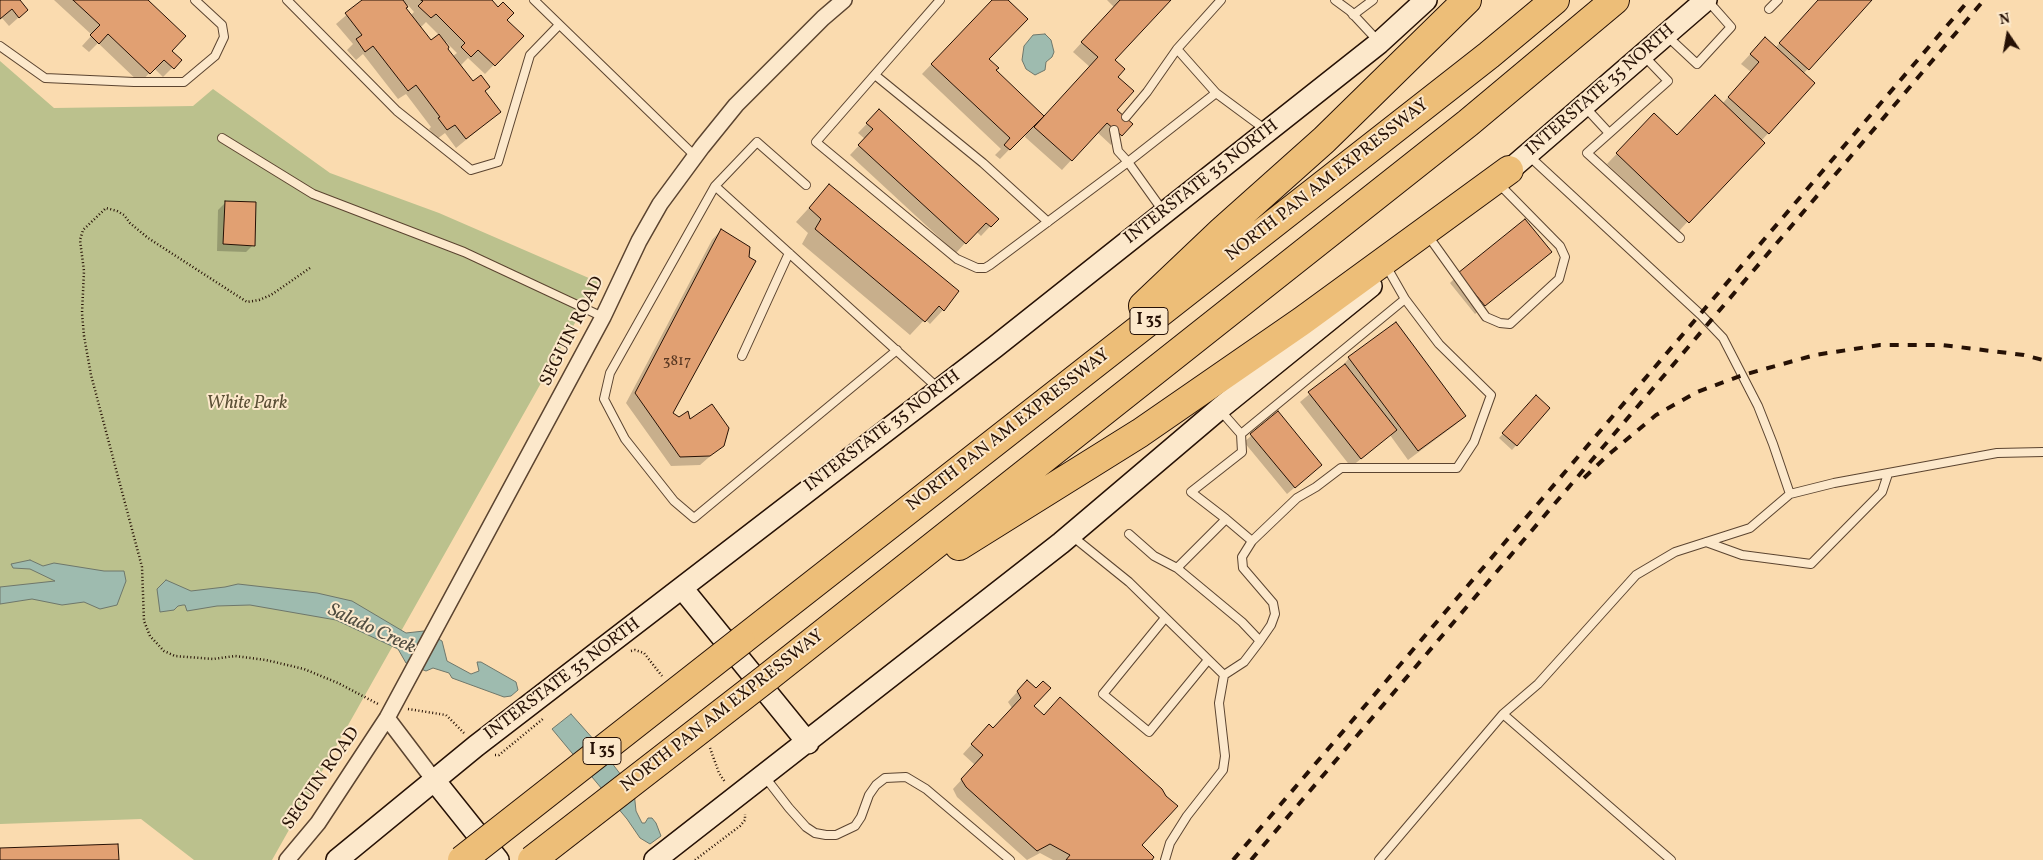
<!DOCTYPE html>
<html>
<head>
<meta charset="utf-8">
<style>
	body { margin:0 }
	#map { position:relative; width:2043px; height:860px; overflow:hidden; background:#fadbaf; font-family:Vollkorn,serif }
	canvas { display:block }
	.north { position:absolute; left:1983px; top:10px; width:50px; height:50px; -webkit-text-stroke:4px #fce8cb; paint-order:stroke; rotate:348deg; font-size:14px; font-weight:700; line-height:20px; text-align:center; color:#261105 }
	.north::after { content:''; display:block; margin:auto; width:18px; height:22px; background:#261105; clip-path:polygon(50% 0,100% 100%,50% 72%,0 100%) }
</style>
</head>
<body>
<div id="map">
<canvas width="2043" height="860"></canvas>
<div class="north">N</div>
</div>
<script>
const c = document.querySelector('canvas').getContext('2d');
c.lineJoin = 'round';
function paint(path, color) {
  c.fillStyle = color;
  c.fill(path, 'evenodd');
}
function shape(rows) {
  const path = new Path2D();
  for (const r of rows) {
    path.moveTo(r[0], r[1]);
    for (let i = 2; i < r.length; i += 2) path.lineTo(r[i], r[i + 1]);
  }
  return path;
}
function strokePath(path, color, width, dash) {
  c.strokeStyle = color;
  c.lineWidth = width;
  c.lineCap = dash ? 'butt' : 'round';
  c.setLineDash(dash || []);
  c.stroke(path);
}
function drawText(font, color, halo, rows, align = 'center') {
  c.font = font + ' Vollkorn,serif';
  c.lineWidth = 4;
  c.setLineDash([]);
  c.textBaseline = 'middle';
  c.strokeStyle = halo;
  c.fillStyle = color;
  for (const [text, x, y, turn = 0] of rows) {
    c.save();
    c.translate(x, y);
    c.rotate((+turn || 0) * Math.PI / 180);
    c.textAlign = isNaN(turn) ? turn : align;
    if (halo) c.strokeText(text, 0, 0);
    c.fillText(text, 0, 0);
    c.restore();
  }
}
paint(shape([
	[0,61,54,108,193,106,213,89,330,173,439,213,598,282,272,860,194,860,141,819,0,824]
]), '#bbc18d');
const water = shape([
	[1045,34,1051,40,1054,52,1052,57,1046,62,1045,70,1035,75,1026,69,1022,60,1024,46,1033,35,1045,34],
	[30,560,43,566,54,563,104,571,124,571,126,581,117,605,100,609,84,602,62,605,32,599,0,604,0,587,55,581,30,569,13,568,11,564,30,560],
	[166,580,191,591,225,587,238,584,317,593,352,601,406,633,424,631,442,641,447,661,471,674,479,671,477,662,481,662,516,682,518,690,511,696,504,697,452,678,449,673,433,668,426,671,406,663,398,649,336,620,250,605,217,606,187,611,185,605,183,605,178,606,174,610,160,612,157,589,166,580],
	[571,714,595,741,634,792,636,811,642,823,645,823,648,818,652,818,656,823,661,836,650,844,640,838,627,819,552,729,571,714]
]);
paint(water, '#9ebbaf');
strokePath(water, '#6e776b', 1);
paint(shape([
	[0,0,19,0,27,10,9,26,2,18,0,20],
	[54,0,146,0,171,51,180,60,163,77,154,68,140,83,98,43,89,52,82,46,92,35],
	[364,0,490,0,505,20,522,36,485,74,468,58,460,66,473,83,484,91,500,112,456,148,445,133,437,139,429,129,431,127,406,94,398,99,363,54,356,60,347,50,353,44,336,24],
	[408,5,414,12,410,16,404,9],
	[426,22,439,35,430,42,420,28],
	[446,42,457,53,452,57,446,49],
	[993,0,1006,0,987,59,994,70,1044,117,1090,67,1073,52,1114,7,1107,0,1169,0,1114,61,1117,77,1115,110,1131,124,1111,145,1097,132,1062,170,1025,137,1028,130,1000,159,995,155,1001,149,922,74],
	[1819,0,1871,0,1803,74,1814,83,1679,231,1607,164,1645,124,1677,137,1722,104,1751,72,1741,64,1756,48,1775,48],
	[879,111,997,219,981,236,976,231,956,253,850,155,865,139,858,133],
	[829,186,943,310,930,324,925,319,910,335,802,244,808,233,796,222],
	[225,203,253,245,246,252,217,251,218,210],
	[721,230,671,413,678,419,690,421,723,445,700,465,671,466,626,403,712,240],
	[1550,252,1475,314,1450,283,1459,274],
	[1349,358,1464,416,1455,425,1408,460,1390,435,1351,467,1300,402,1341,368],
	[1531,402,1549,409,1512,450,1499,438],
	[1278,413,1321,465,1287,494,1244,442],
	[1018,691,1032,706,1150,860,1053,860,1040,853,1027,860,957,797,953,789,975,765,963,754,980,735,993,729,1012,708,1008,702]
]), '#0003');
const building = shape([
	[0,0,20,0,28,10,19,18,12,9,0,19,0,0],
	[73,0,148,0,186,36,172,51,182,60,174,69,164,60,150,74,108,34,99,44,90,35,100,25,73,0],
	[362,0,403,0,408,7,406,8,431,40,439,34,449,47,448,49,473,81,481,75,490,87,485,91,501,112,466,139,455,125,447,130,438,118,440,117,416,85,408,91,373,46,365,52,356,39,362,35,345,13,362,0],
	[421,0,492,0,498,7,503,2,514,13,507,20,524,36,495,66,478,50,471,57,461,47,465,43,436,14,431,18,418,6,423,1,421,0],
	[992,0,1008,0,1028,19,989,59,999,68,996,70,1044,116,1010,150,1004,145,1010,138,931,64,992,0],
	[1120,0,1171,0,1115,60,1125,69,1118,77,1134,91,1117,110,1133,124,1122,136,1107,123,1072,161,1034,127,1098,57,1081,42,1120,0],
	[1818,0,1872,0,1809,70,1779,43,1818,0],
	[1765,37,1815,83,1769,134,1728,97,1759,62,1750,54,1765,37],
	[1715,95,1765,143,1689,223,1616,153,1654,113,1677,135,1715,95],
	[879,109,999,219,991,227,986,223,966,244,858,145,873,129,866,123,879,109],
	[829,184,959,291,944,311,939,306,925,322,815,229,821,219,809,208,829,184],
	[225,201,256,202,255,246,223,244,225,201],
	[1525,219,1552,252,1485,306,1458,273,1525,219],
	[721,229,750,247,749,257,756,261,673,413,679,417,688,411,690,419,712,404,729,428,724,446,710,456,680,457,635,393,721,229],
	[1396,322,1466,416,1418,451,1348,357,1396,322],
	[1345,364,1397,430,1361,459,1308,392,1345,364],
	[1536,395,1550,408,1517,446,1502,433,1536,395],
	[1278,411,1322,465,1295,488,1250,434,1278,411],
	[1027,680,1036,688,1043,681,1051,688,1034,706,1044,715,1060,697,1162,789,1166,796,1178,806,1142,845,1154,857,1152,860,1066,860,1070,855,1050,844,1037,851,966,787,961,779,983,755,971,744,989,724,993,728,1021,698,1017,691,1027,680],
	[118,844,119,860,0,860,0,848,118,844]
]);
paint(building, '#e1a072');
strokePath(building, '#261105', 1);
const service = shape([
	[287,0,397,111,471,170,498,162,530,55,559,25],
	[534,0,695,156],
	[940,0,816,142,957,259,977,268,985,268,990,265,1128,162,1163,211],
	[1335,0,1350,11,1378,41],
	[1769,9,1778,0],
	[1353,15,1373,0],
	[1667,36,1697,64,1731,27,1708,1],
	[0,46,45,78,134,82,184,82,215,56,224,37,222,25,195,0],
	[1644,56,1668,81,1587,153,1680,238],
	[875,75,983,163,1048,222],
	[1216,93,1177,49,1221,0],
	[1585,107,1609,133],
	[1126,117,1147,92,1177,49],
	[1114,130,1118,151,1128,162,1216,93,1266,130],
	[222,138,313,194,464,252,603,317],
	[1529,156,1701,315,1723,338,1758,406,1773,444,1790,494],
	[806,185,757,142,715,186,610,373,604,399,625,439,674,501,694,518,897,350],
	[715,186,939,389],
	[1429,237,1486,317,1500,323,1510,324,1559,279,1565,257,1560,246,1498,183],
	[1389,271,1405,299],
	[742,356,789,253],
	[1219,409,1241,434],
	[1129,534,1154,556,1177,568],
	[1072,536,1129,582,1224,675,1219,703,1225,756,1223,770,1187,816,1170,843,1165,860],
	[1252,541,1242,557,1243,568,1273,603,1275,614,1271,625,1260,641],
	[1706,542,1742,555,1811,564,1882,492,1888,474],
	[1165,618,1103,694,1149,732,1208,660],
	[1224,675,1244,662,1260,641,1242,622,1177,568,1226,519,1252,541,1297,498,1316,487,1341,468,1457,468,1474,442,1491,395,1439,344,1405,299,1241,434,1242,452,1191,492,1226,519],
	[1503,714,1671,860],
	[765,777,789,808,806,827,815,833,826,835,836,835,855,826,861,817,869,795,876,785,885,778,906,777,926,789,1010,860],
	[1379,860,1503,714,1538,684,1636,575,1675,552,1750,528,1790,494,1834,483,1997,453,2043,452]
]);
const minor = shape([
	[387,718,434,780],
	[287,860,318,823,387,718,603,317,639,241,660,204,702,147,736,105,823,18,844,0]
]);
const secondary = shape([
	[1498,180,1706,0],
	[682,588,808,743],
	[434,780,498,860],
	[337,860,476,746,995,347,1164,213,1379,43,1426,0],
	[655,860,1061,543,1219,409,1371,286]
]);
const motorway = shape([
	[1143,306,1222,231,1324,140,1467,0],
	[959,546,1140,433,1302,321,1509,170],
	[741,641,1489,55,1555,0],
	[768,677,1468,123,1615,0]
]);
strokePath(service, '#5b4430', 10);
strokePath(minor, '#5b4430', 18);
strokePath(secondary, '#261105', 24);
strokePath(motorway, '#261105', 30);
strokePath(shape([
	[310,268,271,295,259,300,247,302,148,238,130,223,124,215,117,211,106,208,83,230,80,240,84,271,82,313,84,336,91,375,142,567,144,621,150,636,164,651,175,656,213,659,235,656,266,660,304,669,338,683,378,704],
	[631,651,635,650,644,653,662,676],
	[408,709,446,715,464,733],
	[710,748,719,773,725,782],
	[495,755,499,755,544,718],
	[695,860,740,826,745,820,745,814]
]), '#261105', 2.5, [1, 2.5]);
strokePath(service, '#fce8cb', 8);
strokePath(minor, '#fce8cb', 15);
strokePath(secondary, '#fce8cb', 21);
strokePath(motorway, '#edbe78', 28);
strokePath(shape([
	[1584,478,1608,455,1656,415,1697,392,1743,375,1815,355,1880,345,1942,345,2024,355,2043,360],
	[1233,860,1969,0],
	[1251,860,1984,0]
]), '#261105', 4, [9, 9]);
const motorwayBridge = shape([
	[462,860,741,641],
	[532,860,768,677]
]);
strokePath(motorwayBridge, '#261105', 30, []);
strokePath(motorwayBridge, '#edbe78', 28);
drawText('15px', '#553520', null, [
	["3817",677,362]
]);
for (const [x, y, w] of [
	[1149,321,38],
	[602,751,38]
]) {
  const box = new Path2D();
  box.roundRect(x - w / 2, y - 13.5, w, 27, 4);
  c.fillStyle = '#fce8cb';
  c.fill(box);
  strokePath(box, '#261105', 1);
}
drawText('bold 16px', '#261105', null, [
	["I 35",1149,321],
	["I 35",602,751]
]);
drawText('18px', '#261105', '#fce8cb', [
	["INTERSTATE 35 NORTH",1601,91,-41],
	["NORTH PAN AM EXPRESSWAY",1328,181,-38],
	["INTERSTATE 35 NORTH",1202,183,-38],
	["SEGUIN ROAD",573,332,-63],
	["NORTH PAN AM EXPRESSWAY",1009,431,-38],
	["INTERSTATE 35 NORTH",883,432,-37],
	["INTERSTATE 35 NORTH",563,680,-37],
	["NORTH PAN AM EXPRESSWAY",723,712,-38],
	["SEGUIN ROAD",322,779,-55]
]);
drawText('italic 18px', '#5a4f35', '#fce8cb', [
	["White Park",247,405]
]);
drawText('italic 19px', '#504c40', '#fce8cb', [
	["Salado Creek",371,630,25]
]);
</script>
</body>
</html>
